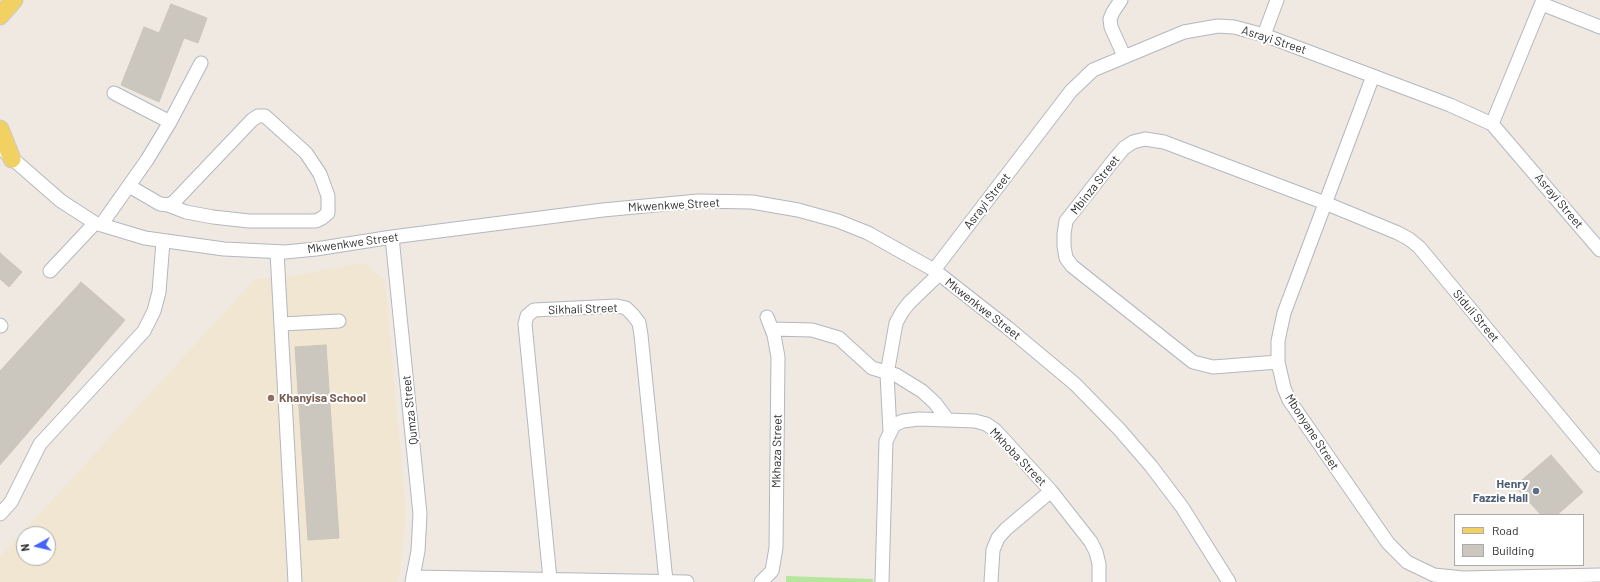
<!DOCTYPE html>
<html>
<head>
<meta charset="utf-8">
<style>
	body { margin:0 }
	#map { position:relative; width:1600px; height:582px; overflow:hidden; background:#efe9e1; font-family:Barlow,sans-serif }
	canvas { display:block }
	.legend { position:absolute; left:1454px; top:514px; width:130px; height:52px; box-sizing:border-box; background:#fff; border:1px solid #ababab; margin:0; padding:5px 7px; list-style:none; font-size:12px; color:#2e2e2e }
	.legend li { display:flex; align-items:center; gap:8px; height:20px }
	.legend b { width:20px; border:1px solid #ababab }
	.north { position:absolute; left:16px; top:526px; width:40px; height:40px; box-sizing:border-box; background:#fff; border:1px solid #ababab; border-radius:50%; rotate:262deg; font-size:11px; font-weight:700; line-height:16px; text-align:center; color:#2e2e2e }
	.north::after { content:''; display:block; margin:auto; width:14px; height:18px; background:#4264fb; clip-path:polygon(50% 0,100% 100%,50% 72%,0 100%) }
</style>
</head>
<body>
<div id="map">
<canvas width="1600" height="582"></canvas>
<ul class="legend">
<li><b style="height:5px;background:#f2d163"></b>Road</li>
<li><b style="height:11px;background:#cbc7bf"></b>Building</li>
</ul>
<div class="north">N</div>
</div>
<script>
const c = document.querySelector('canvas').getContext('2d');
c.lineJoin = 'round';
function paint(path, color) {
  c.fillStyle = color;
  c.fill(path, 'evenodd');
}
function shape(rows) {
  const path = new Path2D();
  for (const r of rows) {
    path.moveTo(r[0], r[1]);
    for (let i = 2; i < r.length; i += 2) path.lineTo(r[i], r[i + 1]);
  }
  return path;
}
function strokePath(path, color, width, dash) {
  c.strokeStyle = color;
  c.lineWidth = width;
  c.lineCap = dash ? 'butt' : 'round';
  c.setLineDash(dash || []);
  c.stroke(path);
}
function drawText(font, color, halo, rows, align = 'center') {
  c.font = font + ' Barlow,sans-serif';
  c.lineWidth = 4;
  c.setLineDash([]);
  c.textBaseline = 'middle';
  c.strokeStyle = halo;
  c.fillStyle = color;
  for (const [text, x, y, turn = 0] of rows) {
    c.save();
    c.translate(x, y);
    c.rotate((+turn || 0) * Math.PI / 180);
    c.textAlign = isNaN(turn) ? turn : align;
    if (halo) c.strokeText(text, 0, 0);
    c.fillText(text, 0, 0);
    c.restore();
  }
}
paint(shape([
	[364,263,385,281,406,514,399,577,397,582,0,582,0,557,255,279,279,278],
	[24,534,48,534,48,558,24,558]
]), '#f0e6d1');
paint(shape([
	[786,576,873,579,873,582,786,582]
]), '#b6e59e');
const building = shape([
	[171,4,207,18,198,43,184,38,159,102,121,85,144,27,159,33,171,4],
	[0,253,22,272,9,287,0,279,0,253],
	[81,282,125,320,0,465,0,371,81,282],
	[326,345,339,538,308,540,295,347,326,345],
	[1551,455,1583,492,1557,515,1541,515,1515,486,1551,455]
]);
paint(building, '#cbc7bf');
strokePath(building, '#cbc5ba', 1);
const minor = shape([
	[1121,0,1113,12,1110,19,1111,27,1124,56],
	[1542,4,1600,27],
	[1264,35,1277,0],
	[1373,76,1284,313,1278,341,1278,362,1284,388,1289,400,1388,543,1407,562,1434,575,1463,578,1600,575],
	[114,93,170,122],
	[1492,124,1543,0],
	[6,153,61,201,95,223,145,238,224,249,285,252,316,249,392,237,603,210,698,201,752,202,798,210,838,221,868,233,934,270,1008,328,1075,384,1119,429,1151,466,1182,507,1229,582],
	[129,186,160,204,168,205,174,202,252,120,258,116,265,116,306,153,320,174,328,196,328,213,322,218,316,221,249,221,213,217,186,212,168,205],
	[101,225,147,160,170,122,201,63],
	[392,237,420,514,418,551,412,582],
	[277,252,295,582],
	[934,270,1071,91,1093,70,1184,32,1218,26,1234,27,1264,35,1450,105,1492,124,1600,250],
	[50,271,95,223],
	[282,324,339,321],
	[0,325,1,326],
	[772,329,812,330,839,338,872,368,896,375,922,391,935,403,947,419],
	[1278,362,1213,367,1193,362,1072,266,1066,258,1064,246,1064,234,1066,221,1113,161,1124,148,1133,142,1145,139,1164,142,1325,203,1398,233,1409,239,1419,247,1600,465],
	[890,432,887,374,896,323,902,312,909,303,939,274],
	[0,514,11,502,40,444,144,331,154,311,159,292,163,242],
	[414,577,687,582],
	[550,579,525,324,527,316,534,310,617,306,626,308,633,315,639,323,641,335,666,581],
	[761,582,772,571,776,548,778,357,774,335,767,317],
	[882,582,886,441,894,425,903,421,919,419,975,421,986,424,995,430,1051,491,1091,542,1096,552,1099,564,1099,582],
	[991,582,993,550,998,538,1006,529,1051,491]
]);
const major = shape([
	[0,16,14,0],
	[0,129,12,159]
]);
strokePath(minor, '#b4b7c1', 15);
strokePath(major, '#c9c9c9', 19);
strokePath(minor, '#fff', 13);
strokePath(major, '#f2d163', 17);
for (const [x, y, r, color] of [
	[271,398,4,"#8d6e63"],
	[1536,491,4,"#5c6f8a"]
]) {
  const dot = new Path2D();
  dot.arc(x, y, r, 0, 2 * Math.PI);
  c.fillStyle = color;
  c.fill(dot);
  strokePath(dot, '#fff', 1.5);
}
drawText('12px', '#2e2e2e', '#fff', [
	["Asrayi Street",1274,40,18],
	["Mbinza Street",1095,185,-52],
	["Asrayi Street",987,201,-52],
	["Asrayi Street",1559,201,50],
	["Mkwenkwe Street",674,205,-3],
	["Mkwenkwe Street",353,243,-8],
	["Sikhali Street",583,309,-2],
	["Mkwenkwe Street",983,309,38],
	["Siduli Street",1476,316,50],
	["Qumza Street",410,410,-96],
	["Mbonyane Street",1312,432,57],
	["Mkhaza Street",777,451,-89],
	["Mkhoba Street",1018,457,46]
]);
drawText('bold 12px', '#785e54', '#fff', [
	["Khanyisa School",279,398]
], 'left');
drawText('bold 12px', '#4e5e75', '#fff', [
	["Henry",1528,484],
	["Fazzie Hall",1528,498]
], 'right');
</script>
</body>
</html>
